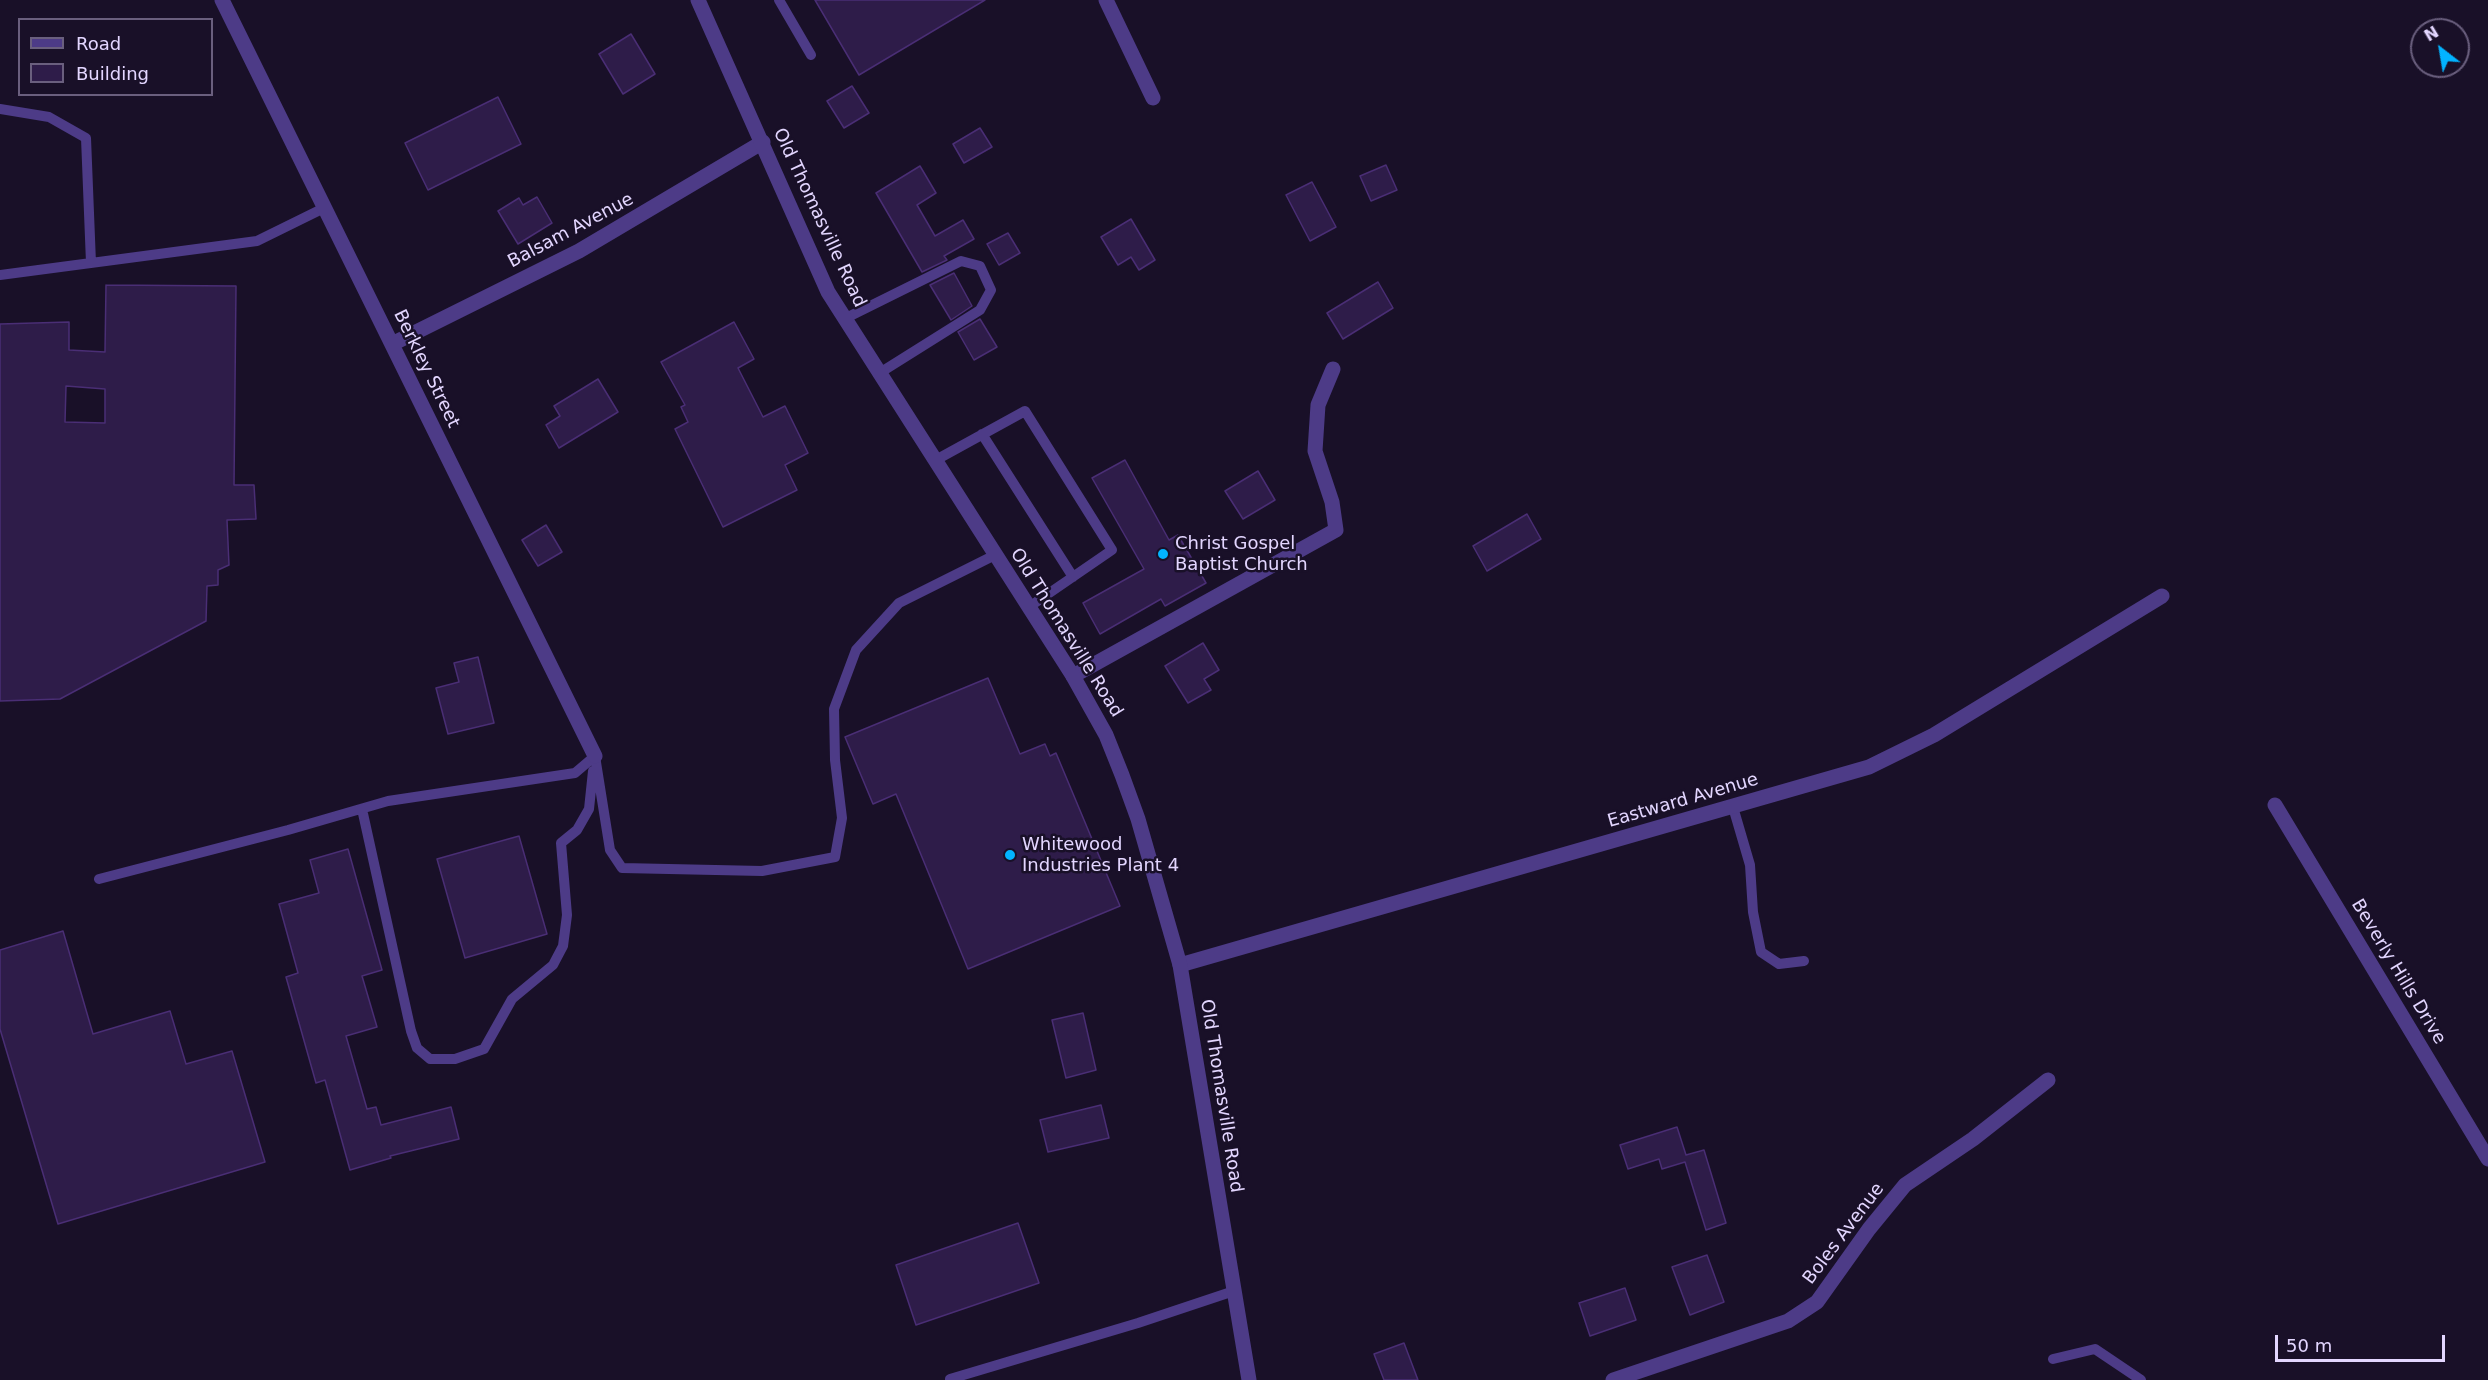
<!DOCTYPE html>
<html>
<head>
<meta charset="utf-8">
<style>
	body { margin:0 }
	#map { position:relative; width:2488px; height:1380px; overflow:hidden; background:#191028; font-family:"DejaVu Sans",sans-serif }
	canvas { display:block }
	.legend { position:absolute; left:18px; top:18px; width:195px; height:78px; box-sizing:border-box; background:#191028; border:2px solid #6a5f7e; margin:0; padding:8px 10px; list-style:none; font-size:18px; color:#e3d6ff }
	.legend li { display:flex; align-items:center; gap:12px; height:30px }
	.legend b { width:30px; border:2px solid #6a5f7e }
	.north { position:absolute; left:2410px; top:18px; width:60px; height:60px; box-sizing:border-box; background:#191028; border:2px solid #6a5f7e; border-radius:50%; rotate:329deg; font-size:16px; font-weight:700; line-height:24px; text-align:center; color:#e3d6ff }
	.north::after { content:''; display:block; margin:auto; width:21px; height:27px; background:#02b3ff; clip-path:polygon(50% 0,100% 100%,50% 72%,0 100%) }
	.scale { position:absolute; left:2275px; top:1335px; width:170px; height:27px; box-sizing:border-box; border:3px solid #e3d6ff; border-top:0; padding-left:8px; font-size:18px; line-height:21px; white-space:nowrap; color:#e3d6ff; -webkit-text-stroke:4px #191028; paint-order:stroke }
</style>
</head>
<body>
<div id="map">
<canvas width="2488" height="1380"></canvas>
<ul class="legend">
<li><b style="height:8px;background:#4d3b87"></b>Road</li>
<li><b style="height:16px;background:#2e1c49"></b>Building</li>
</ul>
<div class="north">N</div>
<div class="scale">50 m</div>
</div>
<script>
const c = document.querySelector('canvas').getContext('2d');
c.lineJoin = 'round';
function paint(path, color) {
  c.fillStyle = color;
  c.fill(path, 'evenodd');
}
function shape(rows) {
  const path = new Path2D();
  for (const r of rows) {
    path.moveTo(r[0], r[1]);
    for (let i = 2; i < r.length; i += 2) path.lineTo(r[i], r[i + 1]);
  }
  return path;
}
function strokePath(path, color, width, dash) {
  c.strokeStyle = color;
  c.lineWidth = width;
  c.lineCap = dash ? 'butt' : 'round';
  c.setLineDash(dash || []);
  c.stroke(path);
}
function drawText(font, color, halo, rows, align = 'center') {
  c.font = font + ' "DejaVu Sans",sans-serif';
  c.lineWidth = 5;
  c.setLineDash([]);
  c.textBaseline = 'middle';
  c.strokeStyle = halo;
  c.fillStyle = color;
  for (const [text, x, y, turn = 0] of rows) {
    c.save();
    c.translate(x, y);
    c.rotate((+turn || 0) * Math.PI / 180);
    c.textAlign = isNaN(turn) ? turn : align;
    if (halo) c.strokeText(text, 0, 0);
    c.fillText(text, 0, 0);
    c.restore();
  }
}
const building = shape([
	[815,0,985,0,859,75,815,0],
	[631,34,655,74,623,94,599,54,631,34],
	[852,86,869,113,844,128,827,101,852,86],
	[498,97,521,144,428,190,405,143,498,97],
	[980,128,992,147,964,163,953,144,980,128],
	[1386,165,1397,190,1371,201,1360,176,1386,165],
	[920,166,936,193,917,205,935,236,963,220,974,239,944,256,947,260,922,272,876,193,920,166],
	[1312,182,1336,227,1310,241,1286,195,1312,182],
	[537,197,552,223,518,244,498,211,519,198,523,205,537,197],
	[1131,219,1155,260,1139,270,1131,257,1118,265,1101,237,1131,219],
	[1008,233,1020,253,999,265,987,244,1008,233],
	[954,273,972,306,951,320,930,285,954,273],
	[1378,282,1393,308,1343,339,1327,313,1378,282],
	[106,285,236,286,234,485,254,485,256,519,227,520,229,565,218,570,218,585,207,586,206,621,60,699,0,701,0,324,69,322,69,350,105,352,106,285],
	[66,386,105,389,105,423,65,422,66,386],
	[980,319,997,347,974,360,958,332,980,319],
	[734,322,754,359,738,368,763,417,785,406,808,453,785,465,797,490,723,527,675,429,688,422,681,407,685,405,661,362,734,322],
	[598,379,618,412,559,448,546,425,560,416,554,406,598,379],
	[1125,460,1169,540,1178,535,1206,583,1165,606,1161,599,1100,634,1083,603,1144,569,1092,478,1125,460],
	[1258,471,1275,500,1243,519,1225,491,1258,471],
	[1527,514,1541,539,1487,571,1473,546,1527,514],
	[546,525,562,552,538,566,522,540,546,525],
	[1203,643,1219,670,1204,679,1211,690,1188,703,1165,666,1203,643],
	[478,657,494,723,448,734,436,688,459,682,454,663,478,657],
	[988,678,1020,754,1045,744,1050,756,1056,753,1120,906,968,969,896,794,873,804,845,737,988,678],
	[519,836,547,934,465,958,437,859,519,836],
	[348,849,382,970,362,976,377,1027,346,1036,367,1109,376,1107,381,1125,451,1107,459,1139,390,1156,391,1158,350,1170,325,1080,316,1083,286,977,298,973,279,904,319,893,310,860,348,849],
	[63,931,93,1034,170,1011,186,1064,232,1051,265,1162,58,1224,0,1029,0,950,63,931],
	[1083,1013,1096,1070,1066,1078,1052,1020,1083,1013],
	[1101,1105,1109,1138,1048,1152,1040,1120,1101,1105],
	[1677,1127,1686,1155,1704,1150,1726,1223,1706,1230,1685,1162,1662,1169,1659,1159,1628,1169,1620,1145,1677,1127],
	[1018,1223,1039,1283,916,1325,896,1265,1018,1223],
	[1707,1255,1724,1302,1690,1315,1672,1267,1707,1255],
	[1625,1288,1636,1320,1590,1336,1579,1303,1625,1288],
	[1404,1343,1418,1380,1384,1380,1374,1354,1404,1343]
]);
paint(building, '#2e1c49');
strokePath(building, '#4a2e75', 1.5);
strokePath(shape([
	[779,0,811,55],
	[0,109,49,117,86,138,91,263],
	[0,275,257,241,324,208],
	[844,319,961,261,980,266,991,290,980,310,878,374],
	[982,434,1073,577],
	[934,461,1025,411,1112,550,1029,607],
	[595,756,610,850,622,868,762,871,835,857,842,818,835,760,834,709,856,650,899,603,995,555],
	[1733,807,1750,865,1753,912,1761,952,1779,964,1804,961],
	[362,809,411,1031,417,1048,430,1059,455,1059,484,1049,512,999,553,965,563,946,567,915,561,843,577,830,589,809,593,771],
	[99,879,288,830,388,801,575,773,595,756],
	[2053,1359,2095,1349,2141,1380],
	[950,1379,1138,1323,1234,1291]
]), '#4d3b87', 10);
strokePath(shape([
	[222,0,595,756],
	[1106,0,1153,98],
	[392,344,579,251,763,142],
	[1073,676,1336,530,1332,502,1315,451,1318,405,1333,369],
	[2275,805,2488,1159],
	[1180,965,1869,767,1934,735,2162,596],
	[1613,1380,1788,1321,1817,1302,1869,1229,1905,1185,1973,1139,2048,1080]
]), '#4d3b87', 15);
strokePath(shape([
	[698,0,828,292,1073,676,1106,735,1122,775,1138,819,1180,965,1249,1380]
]), '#4d3b87', 15);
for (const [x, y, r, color] of [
	[1163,554,6,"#02b3ff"],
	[1010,855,6,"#02b3ff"]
]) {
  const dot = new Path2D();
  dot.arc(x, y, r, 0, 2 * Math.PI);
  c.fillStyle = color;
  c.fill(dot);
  strokePath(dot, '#191028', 2);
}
drawText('18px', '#e3d6ff', '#191028', [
	["Old Thomasville Road",819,218,65],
	["Balsam Avenue",571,231,-28],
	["Berkley Street",426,369,64],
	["Old Thomasville Road",1066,633,58],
	["Eastward Avenue",1683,801,-16],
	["Beverly Hills Drive",2398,972,59],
	["Old Thomasville Road",1221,1096,81],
	["Boles Avenue",1844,1234,-53]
]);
drawText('18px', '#e3d6ff', '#191028', [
	["Christ Gospel",1175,544],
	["Baptist Church",1175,565],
	["Whitewood",1022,845],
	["Industries Plant 4",1022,866]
], 'left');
</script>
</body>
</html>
